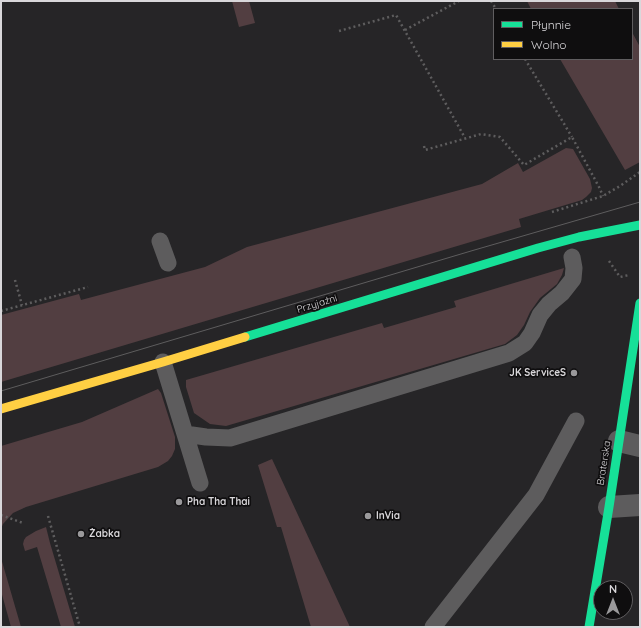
<!DOCTYPE html>
<html>
<head>
<meta charset="utf-8">
<style>
	body { margin:0 }
	#map { position:relative; width:641px; height:628px; overflow:hidden; background:#262527; font-family:Quicksand,sans-serif }
	canvas { display:block }
	.frame { position:absolute; inset:0; border:2px solid #d9d7da; pointer-events:none }
	.legend { position:absolute; left:493px; top:8px; width:140px; height:52px; box-sizing:border-box; background:#0f0e0f; border:1px solid #605e60; margin:0; padding:5px 7px; list-style:none; font-size:12px; color:#d9d7da }
	.legend li { display:flex; align-items:center; gap:8px; height:20px }
	.legend b { width:20px; border:1px solid #605e60 }
	.north { position:absolute; left:593px; top:580px; width:40px; height:40px; box-sizing:border-box; background:#0f0e0f; border:1px solid #605e60; border-radius:50%; rotate:0deg; font-size:11px; font-weight:700; line-height:16px; text-align:center; color:#d9d7da }
	.north::after { content:''; display:block; margin:auto; width:14px; height:18px; background:#9a999b; clip-path:polygon(50% 0,100% 100%,50% 72%,0 100%) }
</style>
</head>
<body>
<div id="map">
<canvas width="641" height="628"></canvas>
<div class="frame"></div>
<ul class="legend">
<li><b style="height:5px;background:#16e098"></b>Płynnie</li>
<li><b style="height:5px;background:#ffcf43"></b>Wolno</li>
</ul>
<div class="north">N</div>
</div>
<script>
const c = document.querySelector('canvas').getContext('2d');
c.lineJoin = 'round';
function paint(path, color) {
  c.fillStyle = color;
  c.fill(path, 'evenodd');
}
function shape(rows) {
  const path = new Path2D();
  for (const r of rows) {
    path.moveTo(r[0], r[1]);
    for (let i = 2; i < r.length; i += 2) path.lineTo(r[i], r[i + 1]);
  }
  return path;
}
function strokePath(path, color, width, dash) {
  c.strokeStyle = color;
  c.lineWidth = width;
  c.lineCap = dash ? 'butt' : 'round';
  c.setLineDash(dash || []);
  c.stroke(path);
}
function drawText(font, color, halo, rows, align = 'center') {
  c.font = font + ' Quicksand,sans-serif';
  c.lineWidth = 3.5;
  c.setLineDash([]);
  c.textBaseline = 'middle';
  c.strokeStyle = halo;
  c.fillStyle = color;
  for (const [text, x, y, turn = 0] of rows) {
    c.save();
    c.translate(x, y);
    c.rotate((+turn || 0) * Math.PI / 180);
    c.textAlign = isNaN(turn) ? turn : align;
    if (halo) c.strokeText(text, 0, 0);
    c.fillText(text, 0, 0);
    c.restore();
  }
}
paint(shape([
	[232,1,249,1,255,23,239,27],
	[527,1,615,1,619,9,531,9],
	[632,32,640,47,640,162,625,170,560,59,632,59],
	[566,148,573,149,590,179,592,188,591,192,586,197,582,200,519,219,521,227,1,382,1,315,79,294,81,300,205,267,247,247,482,184,518,163,523,172],
	[564,268,562,275,557,284,540,298,530,312,524,325,517,335,505,344,226,426,210,424,194,413,186,387,186,380,382,323,384,328,456,307,454,301],
	[158,389,161,393,175,437,175,449,172,456,168,461,158,467,26,507,13,513,3,524,1,529,1,446,82,422],
	[272,459,350,627,311,627,281,527,277,527,258,465],
	[46,527,50,543,75,627,61,627,37,547,25,551,23,544,24,540,26,537,36,531],
	[1,558,21,627,11,627,1,591]
]), '#523e41');
strokePath(shape([
	[491,1,496,9],
	[405,30,459,1],
	[339,31,396,15,465,138],
	[525,59,572,137],
	[424,146,425,150,481,134,500,137,524,165,572,137,599,187,603,196],
	[552,212,603,196,620,186,640,172],
	[609,261,620,277,629,275],
	[15,280,22,305],
	[1,311,88,287],
	[1,515,23,523],
	[48,516,80,627]
]), '#5e5d5e', 2.5, [2, 3]);
strokePath(shape([
	[160,241,168,263],
	[163,362,200,483],
	[185,434,206,437,230,438,509,353,525,343,532,333,540,315,549,304,562,293,573,279,574,268,572,257],
	[433,627,536,495,576,421]
]), '#5d5c5d', 17);
strokePath(shape([
	[619,441,640,446],
	[609,507,640,505]
]), '#5d5c5d', 22);
strokePath(shape([
	[245,337,538,248,579,237,640,225],
	[589,627,609,507,640,303]
]), '#16e098', 9);
strokePath(shape([
	[1,409,163,362,245,337]
]), '#ffcf43', 9);
strokePath(shape([
	[1,391,471,251,640,202]
]), '#5e5d5e', 1);
for (const [x, y, r, color] of [
	[574,373,4,"#9a999b"],
	[179,502,4,"#9a999b"],
	[368,516,4,"#9a999b"],
	[81,534,4,"#9a999b"]
]) {
  const dot = new Path2D();
  dot.arc(x, y, r, 0, 2 * Math.PI);
  c.fillStyle = color;
  c.fill(dot);
  strokePath(dot, '#0f0e0f', 1.5);
}
drawText('10px', '#d9d7da', '#0f0e0f', [
	["Przyjaźni",317,304,-17],
	["Braterska",604,463,-81]
]);
drawText('bold 10px', '#d9d7da', '#0f0e0f', [
	["JK ServiceS",566,373,"right"],
	["Pha Tha Thai",187,502],
	["InVia",376,516],
	["Żabka",89,534]
], 'left');
</script>
</body>
</html>
